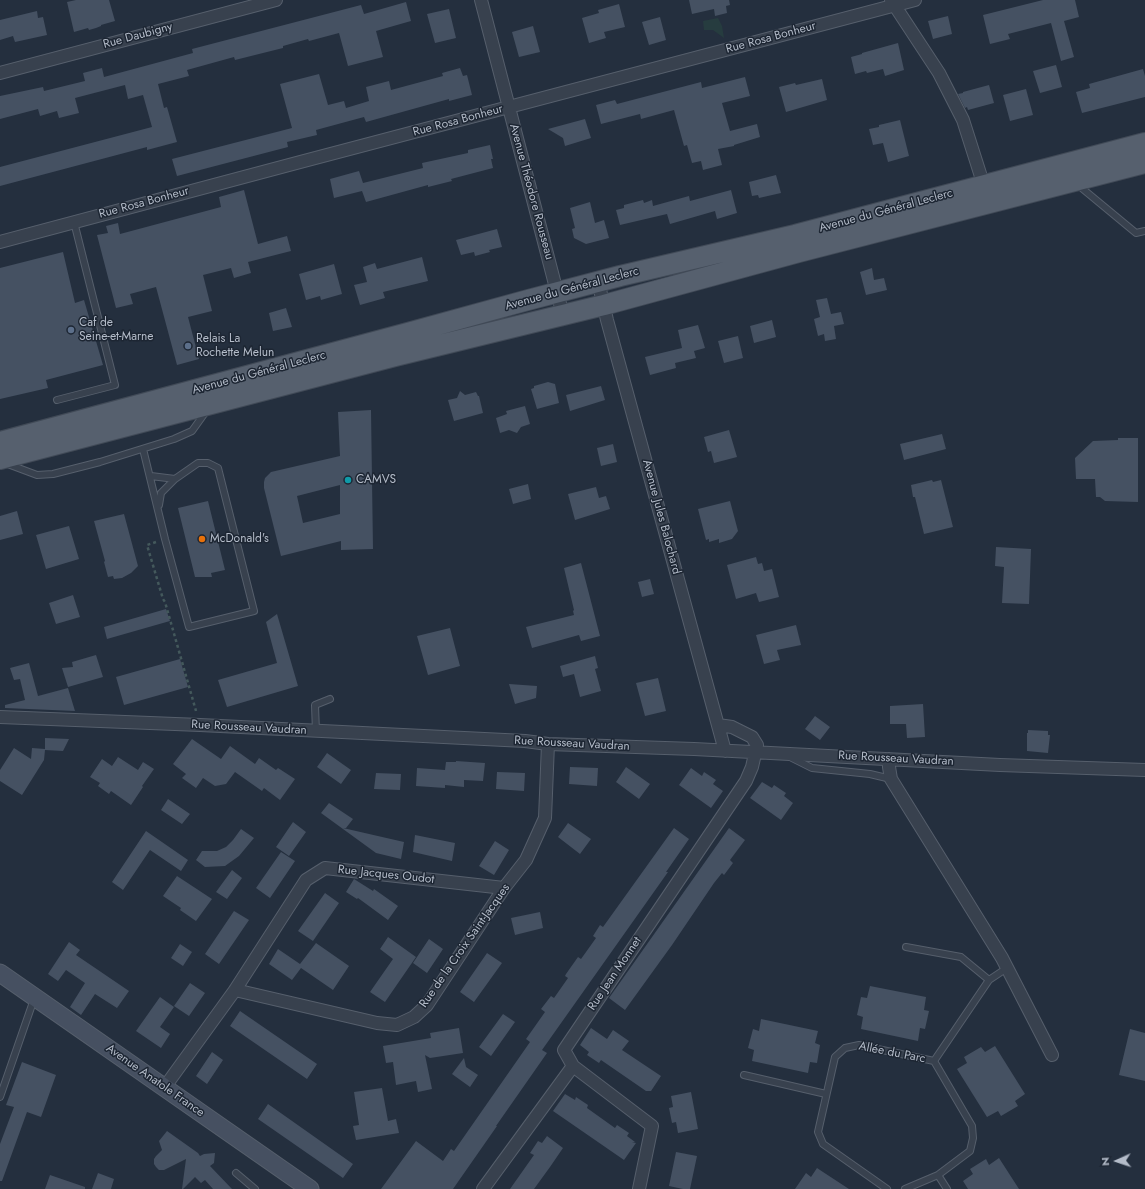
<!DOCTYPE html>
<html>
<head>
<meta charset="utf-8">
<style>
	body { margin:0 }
	#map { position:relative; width:1145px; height:1189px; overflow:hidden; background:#242f3e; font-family:Jost,sans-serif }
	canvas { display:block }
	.north { position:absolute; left:1097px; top:1141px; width:40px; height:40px; -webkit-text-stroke:3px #1d2633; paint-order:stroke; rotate:267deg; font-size:11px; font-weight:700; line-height:16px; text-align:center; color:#b4bcc9 }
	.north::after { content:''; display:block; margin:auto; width:14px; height:18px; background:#b4bcc9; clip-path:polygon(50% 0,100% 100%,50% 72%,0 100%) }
</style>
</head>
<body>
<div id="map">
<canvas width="1145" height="1189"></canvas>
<div class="north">N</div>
</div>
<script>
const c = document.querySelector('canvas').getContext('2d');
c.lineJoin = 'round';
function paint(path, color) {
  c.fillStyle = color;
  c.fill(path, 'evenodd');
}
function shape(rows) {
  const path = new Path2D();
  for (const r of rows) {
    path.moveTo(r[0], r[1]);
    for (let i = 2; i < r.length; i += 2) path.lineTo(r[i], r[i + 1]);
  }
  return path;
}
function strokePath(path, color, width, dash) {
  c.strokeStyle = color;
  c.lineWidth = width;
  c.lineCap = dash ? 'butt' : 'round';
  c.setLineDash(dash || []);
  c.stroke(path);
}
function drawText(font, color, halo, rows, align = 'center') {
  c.font = font + ' Jost,sans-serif';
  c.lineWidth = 3;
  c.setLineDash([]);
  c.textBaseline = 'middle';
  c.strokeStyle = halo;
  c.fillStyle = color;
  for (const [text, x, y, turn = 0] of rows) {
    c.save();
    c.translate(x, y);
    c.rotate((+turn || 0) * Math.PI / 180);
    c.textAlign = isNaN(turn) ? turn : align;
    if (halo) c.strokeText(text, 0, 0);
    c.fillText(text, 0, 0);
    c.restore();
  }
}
paint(shape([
	[718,18,722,26,724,38,713,30,704,30,703,21]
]), '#263c3f');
paint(shape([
	[76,0,109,0,115,21,101,25,101,26,96,28,89,30,88,28,74,32,67,2],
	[689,0,729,0,730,5,726,6,727,13,715,16,714,9,692,14],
	[1043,0,1075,0,1079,17,1064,21,1074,57,1061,61,1051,23,1008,34,1010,39,990,44,983,15],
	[406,2,411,21,376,31,383,57,348,66,339,33,309,41,308,39,283,46,283,48,235,60,234,57,187,70,189,76,158,84,164,108,167,107,177,142,147,150,147,147,0,186,0,167,152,127,143,95,128,99,125,85,75,98,79,113,59,118,57,111,40,116,38,109,0,119,0,96,43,87,44,91,85,81,83,73,102,68,104,77,193,53,192,49,361,5,364,14],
	[619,4,625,27,604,32,606,38,589,43,582,18,599,13,598,10],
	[449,9,456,38,435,43,427,14],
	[37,11,38,18,43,17,47,35,15,42,13,36,0,40,0,20],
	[948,16,952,34,933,39,928,21],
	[660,17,666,40,649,45,642,22],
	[533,26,540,52,519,57,512,32],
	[898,43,904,70,885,76,883,69,867,73,866,71,855,74,851,57,862,54,862,53],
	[1056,65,1062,87,1040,93,1033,71],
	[460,68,463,76,467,75,472,95,449,101,449,99,366,122,364,117,316,130,317,135,287,142,288,147,177,176,172,159,292,128,280,84,319,74,328,105,344,101,346,108,369,101,366,87,389,81,391,90,443,76,442,73],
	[1143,69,1145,76,1145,97,1082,113,1076,92,1090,88,1089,84],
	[745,77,750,96,722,103,730,131,757,124,760,137,734,145,734,146,718,149,722,165,703,170,701,161,692,163,687,145,684,146,674,110,641,119,640,114,601,124,596,105,615,100,617,104,701,82,702,88],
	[822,79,827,100,786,112,779,87,795,83,796,85],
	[989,85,994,103,968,110,967,107,965,108,958,94,963,93,963,92],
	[1026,89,1033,115,1010,121,1003,95],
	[585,119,591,138,565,146,563,138,548,129],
	[900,120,909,156,888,162,883,143,873,145,869,129,879,127,879,125],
	[490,145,493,159,491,159,493,168,451,179,452,181,428,187,428,185,366,202,362,191,334,198,330,179,359,171,363,183,423,168,422,163,468,153,468,150],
	[776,175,781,193,759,198,758,195,752,196,749,182],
	[244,190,258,244,287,236,291,251,248,262,251,273,234,278,231,268,203,275,212,311,188,317,199,359,177,365,156,287,130,294,133,304,116,308,97,235,108,233,106,226,118,223,120,234,221,207,219,197],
	[731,190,737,213,717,219,715,211,670,224,667,214,620,225,616,210,624,208,624,205,643,200,644,203,652,200,653,206,689,196,690,201],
	[590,202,595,223,604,220,609,238,586,244,574,238,572,229,575,228,570,208],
	[497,229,502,247,489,250,490,252,475,256,474,252,461,255,456,240],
	[63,252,75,303,84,300,103,365,46,380,48,388,0,399,0,268],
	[422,257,428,281,383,292,385,298,360,305,354,285,367,282,363,267,375,263,377,269],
	[334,264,342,294,321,300,320,296,306,300,299,274],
	[872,268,874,280,884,278,887,290,866,295,860,272],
	[827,298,831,314,841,312,844,324,834,326,836,339,825,341,824,334,818,336,814,319,820,317,816,300],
	[286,308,292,327,273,331,269,313],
	[772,320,776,337,754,343,750,326],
	[698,325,705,348,694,351,696,358,675,363,676,368,650,375,645,357,682,348,678,330],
	[738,336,743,358,724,363,718,341],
	[548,382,555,384,559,403,537,409,531,389,534,388,534,386],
	[601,386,605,400,570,411,566,395],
	[460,391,465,395,476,392,478,396,479,396,483,413,454,421,448,400,457,398],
	[525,406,530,424,521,427,517,433,509,430,500,433,496,418,507,414,506,411],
	[371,410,373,549,341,550,341,541,281,556,264,488,264,482,265,478,271,472,340,456,338,412],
	[340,485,340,514,303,523,297,496],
	[729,430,737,457,714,463,711,451,708,452,704,437],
	[942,434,946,449,904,460,900,444],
	[1118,438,1138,438,1138,502,1105,501,1100,497,1096,497,1095,479,1076,479,1075,458,1093,441,1118,440],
	[613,444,617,462,601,466,597,448],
	[932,480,933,482,941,480,953,527,924,534,915,497,913,497,911,485],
	[528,484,531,499,513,504,509,489],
	[596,487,599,498,606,496,610,509,575,520,568,494],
	[208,501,225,570,211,573,212,577,195,577,178,508],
	[730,501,738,531,732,539,719,543,719,539,709,542,709,539,706,540,698,509],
	[17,511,23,534,0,540,0,516],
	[124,514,138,566,131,573,122,578,114,579,113,576,108,577,104,562,105,561,94,521],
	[69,526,79,559,46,569,36,535],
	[996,547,1031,549,1029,604,1002,603,1004,567,995,566],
	[756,557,758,564,762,563,764,571,772,569,779,597,759,602,756,593,736,599,727,565],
	[581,563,600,636,581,641,579,635,532,648,526,627,574,615,573,611,574,610,564,568],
	[650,579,654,594,642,597,638,582],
	[73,595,80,617,56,624,49,603],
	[166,609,170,621,107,639,104,627],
	[277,614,298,686,227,707,218,680,277,663,266,622],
	[796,625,801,645,777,650,780,660,764,664,756,635],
	[450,628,460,666,428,675,417,636],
	[96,655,103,677,68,687,62,668,73,667,72,662],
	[595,656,598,668,595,669,601,691,580,697,574,674,563,677,560,666],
	[180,659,188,687,124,705,116,677],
	[29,663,38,696,68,688,75,711,5,708,5,705,25,700,20,679,14,680,10,668],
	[658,678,666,711,645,716,636,683],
	[509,684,537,686,536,698,515,704],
	[923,704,925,737,907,738,906,724,890,724,890,706],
	[815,716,830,727,820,740,805,729],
	[1028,730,1048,731,1048,735,1050,735,1048,753,1027,751,1027,733,1028,733],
	[45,738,69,739,63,751,45,750,44,760,22,795,0,781,0,770,14,748,31,759,32,748,45,749],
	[192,739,221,759,230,746,255,764,259,758,276,770,278,768,295,779,280,800,264,788,262,791,235,772,226,784,215,786,203,778,196,788,182,778,186,774,173,764],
	[327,753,351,770,341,784,317,767],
	[118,757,138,770,143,762,154,769,142,786,143,787,131,805,111,791,109,794,98,786,100,783,90,777,102,759,112,766],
	[456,761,485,763,483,781,464,780,464,787,445,785,445,788,416,786,417,768,445,770,446,762,456,762],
	[570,767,598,768,597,786,569,784],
	[626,767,650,784,639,799,616,782],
	[691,768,702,776,704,772,716,780,713,784,723,791,711,808,679,785],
	[497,772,525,773,524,791,496,789],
	[376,773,401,774,400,790,374,789],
	[762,782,772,788,774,785,786,793,784,796,793,803,781,820,750,798],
	[168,799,190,814,182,824,161,810],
	[329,803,353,819,346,828,343,828,404,842,401,859,376,853,321,813],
	[293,822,306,832,289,856,276,847],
	[568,823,591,839,580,854,558,837],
	[674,828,689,839,666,872,668,872,542,1050,547,1053,496,1126,497,1126,453,1189,381,1189,416,1141,443,1161,451,1149,454,1151,530,1042,526,1039,545,1012,541,1009,551,996,554,998,568,978,565,976,566,974,578,957,581,959,596,938,593,936,600,925,603,927],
	[729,828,745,840,730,860,733,863,724,875,722,873,714,883,672,945,625,1010,609,998],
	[241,829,254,838,239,856,225,866,205,867,196,860,202,851,217,851,226,847,233,840],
	[146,831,188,860,181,871,150,850,123,890,112,882],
	[415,835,455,843,452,861,413,852],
	[495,841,509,850,494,875,479,866],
	[281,852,295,861,270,898,256,888],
	[232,870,242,878,227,899,216,892],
	[177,876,212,899,196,921,180,910,181,908,163,896],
	[354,879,373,891,374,889,398,906,388,920,358,898,357,899,346,892],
	[325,893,339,903,313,941,298,931],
	[234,911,249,920,219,964,205,954],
	[540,912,543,928,515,935,511,918],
	[388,937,416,957,385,1002,370,992,393,959,380,949],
	[429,939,443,949,427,973,413,963],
	[69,942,80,950,76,955,129,991,117,1008,95,994,81,1015,70,1007,85,983,66,970,58,981,48,974],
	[316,943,349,966,333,990,301,968,292,980,269,964,278,949,300,964],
	[180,944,192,952,183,966,171,958],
	[487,953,502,963,474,1002,460,992],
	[190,983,205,993,189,1016,174,1006],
	[870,986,926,997,924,1010,929,1011,925,1029,920,1028,918,1041,861,1029,863,1017,857,1015,861,997,867,998],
	[160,997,174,1007,160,1027,170,1034,161,1048,136,1031],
	[240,1011,317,1064,307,1079,230,1026],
	[503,1014,515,1022,491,1056,479,1047],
	[761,1019,818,1031,815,1043,820,1045,817,1063,810,1062,808,1073,752,1061,754,1050,748,1048,753,1029,759,1031],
	[459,1028,463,1053,430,1058,425,1055,432,1089,418,1092,416,1081,396,1085,393,1062,386,1063,383,1046,431,1038,430,1033],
	[591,1028,607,1039,613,1030,629,1041,622,1050,661,1076,651,1091,646,1091,601,1060,599,1063,587,1055,589,1052,580,1045],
	[1130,1029,1145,1033,1145,1081,1119,1075],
	[995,1046,1025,1094,1015,1101,1018,1106,1001,1116,998,1111,987,1117,957,1069,967,1063,964,1057,981,1047,985,1052],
	[212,1052,223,1060,207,1084,196,1076],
	[464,1058,466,1067,478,1075,470,1087,452,1074],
	[22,1062,56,1075,41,1117,27,1112,2,1181,0,1181,0,1144,14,1107,6,1105],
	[382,1088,388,1121,396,1119,399,1133,356,1140,353,1126,359,1125,354,1092],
	[691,1092,698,1129,678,1133,676,1122,672,1123,669,1108,673,1107,671,1096],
	[565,1094,575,1100,576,1097,588,1105,587,1108,615,1128,617,1125,629,1133,627,1136,635,1142,632,1142,636,1143,624,1160,553,1111],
	[268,1104,353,1164,343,1178,258,1119],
	[167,1131,198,1153,200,1156,204,1154,215,1153,214,1163,210,1166,232,1189,213,1189,205,1180,201,1183,195,1177,183,1189,182,1189,186,1159,164,1170,159,1170,156,1167,154,1164,154,1159,156,1156,162,1150,159,1141],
	[547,1136,563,1148,550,1167,534,1189,510,1189,534,1155,530,1153,538,1141,542,1143],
	[676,1152,697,1156,690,1189,683,1189,669,1186],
	[999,1158,1019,1189,968,1189,963,1181,973,1174,970,1169,986,1159,989,1165],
	[817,1168,823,1172,849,1189,795,1189,806,1173,811,1177],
	[98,1173,114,1179,111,1189,92,1189],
	[50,1175,85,1187,85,1189,45,1189]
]), '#455162');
const lane = shape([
	[1078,185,1136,233,1145,231],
	[57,400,115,385,74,222],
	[143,449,165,539,189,627,254,611,218,468,208,463,198,463,175,479,151,476],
	[5,463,37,475,53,474,100,462,174,439,192,431,207,410],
	[159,505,161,493,175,479],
	[316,732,315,705,330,699],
	[790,757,812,768,870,774,891,779],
	[906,947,961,957,989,980],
	[934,1061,989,980,1007,968],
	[744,1075,826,1094],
	[0,1097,34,999],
	[236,1173,255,1189],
	[938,1175,947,1189],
	[887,1189,823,1144,818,1132,835,1057,845,1048,859,1045,934,1061,972,1126,973,1138,970,1151,938,1175,905,1189]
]);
const street = shape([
	[481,0,563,315],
	[891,0,939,73,963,120,984,186],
	[0,73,276,0],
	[0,242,304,161,915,0],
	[598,281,607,320,725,751],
	[0,717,200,725,525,741,548,744,694,749,1000,765,1145,770],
	[889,759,889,767,891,779,1002,958,1052,1055],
	[235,990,377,1023,397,1025,414,1017,427,1005,504,888,526,860,545,818,548,744],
	[573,1066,652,1126,639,1189],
	[164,1088,235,990,306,880,325,868,504,888],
	[483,1189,573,1066,564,1050,746,781,752,767,757,745,752,737,732,727,718,725]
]);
const secondary = shape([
	[0,973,310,1189]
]);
const primary = shape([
	[0,442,408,333,528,300,620,276,795,235,1145,143],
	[0,459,395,356,604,305,799,252,1145,163]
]);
strokePath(lane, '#565f6c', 8);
strokePath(street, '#565f6c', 14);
strokePath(secondary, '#565f6c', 19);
strokePath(primary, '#414a57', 22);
strokePath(shape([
	[156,542,147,545,163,599,165,602,196,711]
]), '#44595c', 2.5, [3, 3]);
strokePath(lane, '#38414e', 6);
strokePath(street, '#38414e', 12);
strokePath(secondary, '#465061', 17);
strokePath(primary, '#56606e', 20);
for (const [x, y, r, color] of [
	[71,330,4,"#5c6f8a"],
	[188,346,4,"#5c6f8a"],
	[348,480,4,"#0f9aa8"],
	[202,539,4,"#e8710a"]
]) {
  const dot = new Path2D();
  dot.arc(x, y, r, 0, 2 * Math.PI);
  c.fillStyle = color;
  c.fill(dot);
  strokePath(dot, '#1d2633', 1.5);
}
drawText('12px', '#b4bcc9', '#1d2633', [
	["Rue Daubigny",138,36,-15],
	["Rue Rosa Bonheur",771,38,-15],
	["Rue Rosa Bonheur",458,121,-15],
	["Avenue Théodore Rousseau",531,192,75],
	["Rue Rosa Bonheur",144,203,-15],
	["Avenue du Général Leclerc",886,211,-15],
	["Avenue du Général Leclerc",572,289,-15],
	["Avenue du Général Leclerc",259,373,-15],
	["Avenue Jules Balochard",661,517,75],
	["Rue Rousseau Vaudran",249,728,3],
	["Rue Rousseau Vaudran",572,744,3],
	["Rue Rousseau Vaudran",896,759,3],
	["Rue Jacques Oudot",386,875,6],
	["Rue de la Croix Saint-Jacques",465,946,-55],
	["Rue Jean Monnet",615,974,-56],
	["Allée du Parc",892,1053,11],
	["Avenue Anatole France",155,1081,35]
]);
drawText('12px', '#b4bcc9', '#1d2633', [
	["Caf de",79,323],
	["Seine-et-Marne",79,337],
	["Relais La",196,339],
	["Rochette Melun",196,353],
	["CAMVS",356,480],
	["McDonald's",210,539]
], 'left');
</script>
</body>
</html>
